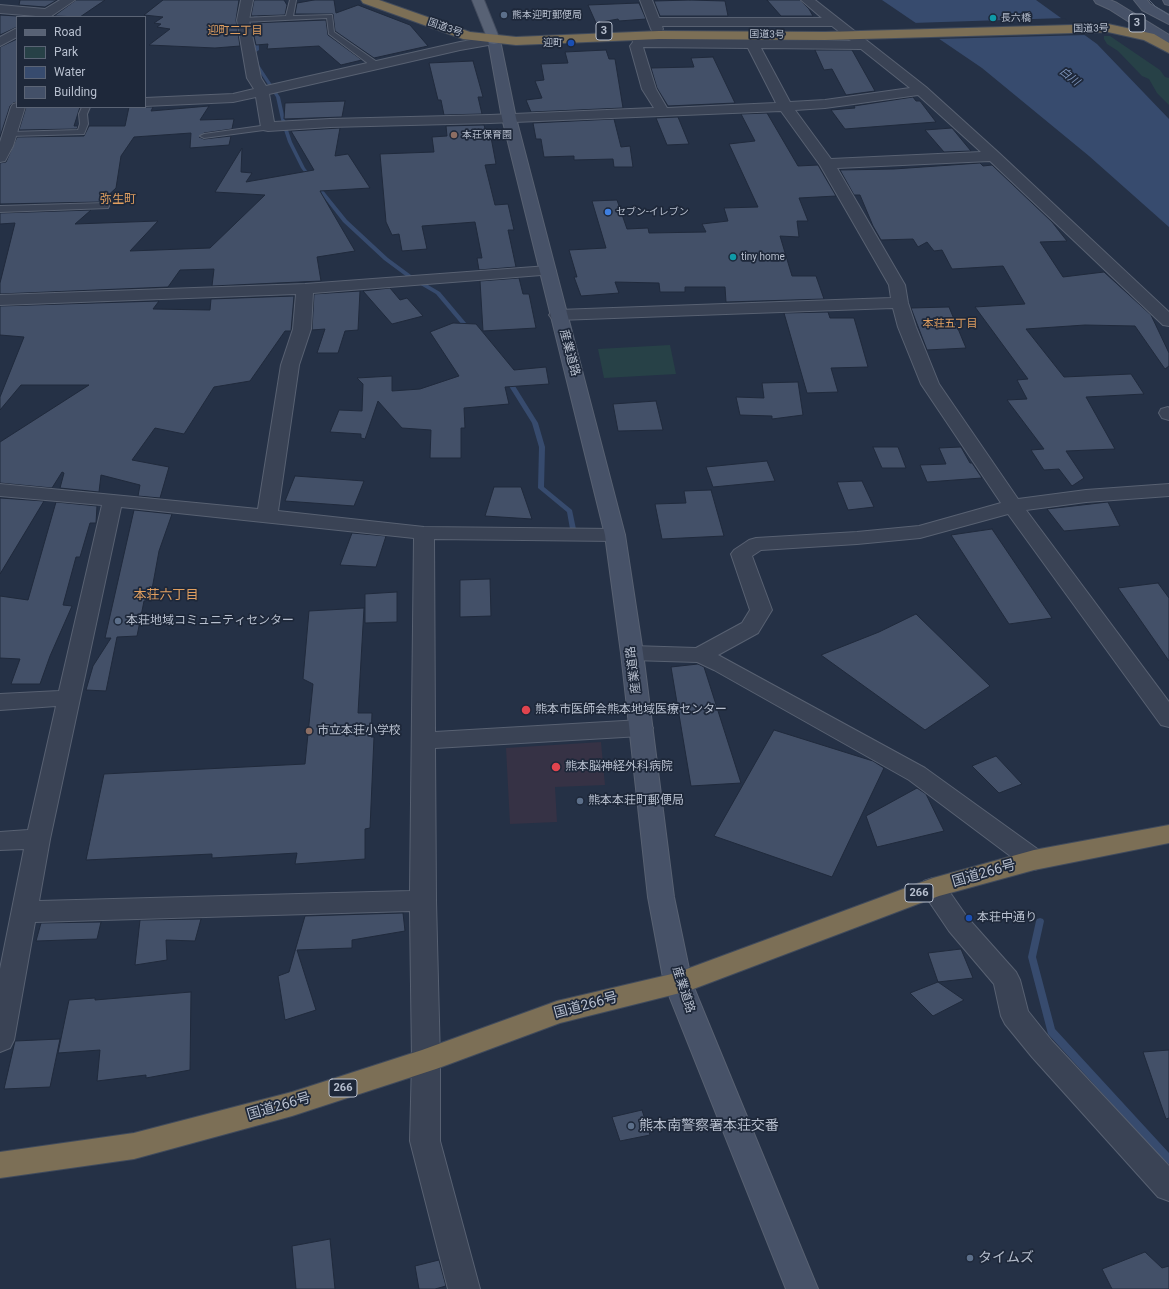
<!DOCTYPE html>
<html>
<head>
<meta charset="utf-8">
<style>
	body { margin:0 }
	#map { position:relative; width:1169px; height:1289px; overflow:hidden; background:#253146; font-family:Roboto,sans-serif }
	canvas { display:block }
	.legend { position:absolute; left:16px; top:16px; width:130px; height:92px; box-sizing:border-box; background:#1e283a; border:1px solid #5b6475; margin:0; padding:5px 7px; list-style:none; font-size:12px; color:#b7bfce }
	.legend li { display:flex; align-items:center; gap:8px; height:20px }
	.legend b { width:20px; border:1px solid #5b6475 }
</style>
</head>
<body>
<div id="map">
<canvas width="1169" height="1289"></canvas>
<ul class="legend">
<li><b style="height:5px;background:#586275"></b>Road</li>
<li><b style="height:11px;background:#274147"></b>Park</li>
<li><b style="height:11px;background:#374b6e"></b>Water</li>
<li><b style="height:11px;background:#435068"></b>Building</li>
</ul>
</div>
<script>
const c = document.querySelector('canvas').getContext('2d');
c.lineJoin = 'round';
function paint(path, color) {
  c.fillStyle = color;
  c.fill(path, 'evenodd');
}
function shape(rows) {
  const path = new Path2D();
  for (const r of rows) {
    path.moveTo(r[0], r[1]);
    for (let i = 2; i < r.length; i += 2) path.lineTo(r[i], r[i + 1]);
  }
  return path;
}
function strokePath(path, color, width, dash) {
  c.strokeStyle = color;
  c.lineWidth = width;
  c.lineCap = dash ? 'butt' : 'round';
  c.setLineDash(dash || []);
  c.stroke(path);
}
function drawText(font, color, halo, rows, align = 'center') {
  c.font = font + ' Roboto,"Noto Sans JP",sans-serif';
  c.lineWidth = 3.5;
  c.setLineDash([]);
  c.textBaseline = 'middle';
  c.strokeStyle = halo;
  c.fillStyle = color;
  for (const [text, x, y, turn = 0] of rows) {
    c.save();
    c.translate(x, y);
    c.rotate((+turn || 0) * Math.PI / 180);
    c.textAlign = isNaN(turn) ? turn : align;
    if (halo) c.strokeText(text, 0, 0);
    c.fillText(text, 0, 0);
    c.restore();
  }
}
paint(shape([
	[601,742,605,785,555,787,557,822,510,824,506,748]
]), '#363245');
paint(shape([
	[1104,36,1110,36,1160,70,1165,77,1169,78,1169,105,1157,93,1149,79,1142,76,1118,51,1107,44,1104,39],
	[670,345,676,374,604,378,598,349]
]), '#274147');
paint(shape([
	[882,0,1036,0,1097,44,1169,119,1169,227,1089,156,982,68]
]), '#374b6e');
paint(shape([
	[1064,18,1087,35,936,39,912,23]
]), '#253146');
paint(shape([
	[253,0,257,0,259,50,256,52,259,65,280,97,286,124,292,142,305,168,347,220,388,258,411,275,440,292,472,330,472,332,468,332,436,294,407,277,384,260,343,222,301,168,288,142,282,124,276,97,255,65,252,52,255,50,253,0],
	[507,376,510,378,538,423,545,447,544,487,572,510,576,529,575,530,571,530,570,529,567,512,538,488,539,447,532,423,504,378,507,376],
	[1040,918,1043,919,1044,921,1036,957,1055,1029,1169,1153,1169,1164,1166,1163,1048,1034,1028,957,1036,921,1037,919,1040,918]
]), '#374b6e');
const building = shape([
	[20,0,57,0,45,7,19,5,20,0],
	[76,0,105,0,80,17,54,16,76,0],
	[163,0,239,0,236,20,240,46,215,48,149,45,170,29,157,27,161,24,154,23,163,17,144,15,163,0],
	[254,0,284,0,287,5,285,15,251,16,254,0],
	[314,0,334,0,336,13,358,5,410,25,428,46,374,58,335,31,333,14,295,14,297,3,314,0],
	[690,0,725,1,728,16,660,16,654,1,690,0],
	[767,0,800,0,809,9,813,16,781,16,767,0],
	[639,3,646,19,619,21,618,19,596,23,588,5,639,3],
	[0,15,17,16,17,27,0,35,0,15],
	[326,20,328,35,362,60,341,65,319,46,267,49,268,44,256,45,251,23,326,20],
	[17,39,17,102,13,103,10,106,0,137,0,47,17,39],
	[606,50,609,59,615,59,623,108,531,112,526,100,542,98,535,81,544,80,541,64,568,63,565,52,606,50],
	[815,50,852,50,875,91,846,95,832,69,824,70,815,50],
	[713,57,735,103,668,106,657,88,651,68,694,67,691,58,713,57],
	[473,61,483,97,478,97,482,114,444,115,441,100,438,100,429,63,473,61],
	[913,97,916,101,920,101,936,122,845,129,831,110,855,108,854,106,913,97],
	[345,101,342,117,284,119,285,103,345,101],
	[209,106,200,120,234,119,232,129,204,133,199,137,204,139,231,136,229,145,190,148,191,133,134,137,121,156,116,188,101,202,0,204,0,163,6,162,17,137,84,136,89,126,125,126,129,107,153,107,151,111,209,106],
	[26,107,80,107,74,126,78,126,77,129,19,130,26,107],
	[767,113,798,166,818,165,836,196,799,198,808,221,797,221,799,237,780,236,792,276,816,276,824,299,726,302,725,287,685,287,685,292,660,292,659,283,615,282,619,293,581,296,574,277,577,277,569,250,606,248,592,201,617,200,627,229,648,228,649,233,706,232,702,224,728,221,724,208,758,207,729,144,755,141,741,114,767,113],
	[678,117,689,144,667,145,656,118,678,117],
	[614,119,621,147,630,146,633,167,614,167,613,159,574,160,574,156,544,157,541,139,536,139,533,123,614,119],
	[484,125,486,132,490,132,496,164,485,165,495,205,508,204,514,230,508,230,516,267,479,270,477,258,482,258,475,222,422,226,427,249,402,251,399,234,392,235,386,222,380,154,434,152,432,137,447,136,446,126,484,125],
	[340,128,335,156,348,154,370,188,320,191,355,251,317,257,321,281,212,286,214,269,180,270,168,287,0,294,0,283,15,223,0,224,0,213,91,210,75,224,158,221,130,251,210,248,265,195,215,192,242,148,241,172,252,173,246,182,314,170,291,131,340,128],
	[952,128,971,151,944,152,925,130,952,128],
	[980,163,983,166,992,165,1052,222,1067,241,1040,242,1063,277,1104,272,1151,315,1169,353,1169,366,1165,369,1135,326,1085,325,1026,329,1064,377,1131,374,1144,394,1086,397,1115,449,1066,451,1084,478,1072,486,1059,469,1044,470,1031,450,1044,449,1007,400,1027,399,1017,380,1028,379,975,307,1025,304,1003,266,952,269,942,250,934,251,927,242,918,247,913,239,881,240,873,226,860,195,854,195,840,170,894,169,980,163],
	[519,278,523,294,529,294,536,328,483,331,480,281,519,278],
	[390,288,400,300,407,298,423,316,392,324,363,291,390,288],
	[360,291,358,330,345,331,338,353,317,353,325,329,312,330,314,294,360,291],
	[294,296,291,331,285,331,250,381,214,387,184,434,155,428,132,460,169,467,160,498,138,496,140,485,101,475,99,492,60,488,64,473,62,472,52,488,0,483,0,442,89,385,21,385,0,410,0,397,24,337,0,335,0,306,159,301,153,309,210,310,211,299,294,296],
	[949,307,966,348,927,350,911,308,949,307],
	[828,312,830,318,854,318,868,367,831,368,838,392,807,393,784,313,828,312],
	[453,323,476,324,514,370,546,367,549,384,505,387,509,404,464,408,465,428,461,428,461,458,430,458,431,430,402,428,378,401,365,439,361,438,361,434,330,432,339,410,362,411,363,384,357,378,392,376,392,391,420,389,459,376,430,332,453,323],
	[798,382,803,415,772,419,772,416,740,415,736,397,764,398,762,383,798,382],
	[656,401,663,430,618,431,613,404,656,401],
	[873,447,898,447,906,468,882,468,873,447],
	[961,447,970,463,972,463,982,478,927,482,920,465,946,464,939,448,961,447],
	[767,461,775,481,713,487,706,467,767,461],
	[295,476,364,481,354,506,285,501,295,476],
	[862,481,874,507,848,510,837,482,862,481],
	[494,487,521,487,532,519,485,516,494,487],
	[711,490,724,536,662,539,655,504,686,503,684,491,711,490],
	[0,498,44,501,0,574,0,498],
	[56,502,97,506,96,523,90,523,80,557,76,557,63,605,72,606,50,656,40,684,11,684,20,659,0,658,0,596,28,600,56,502],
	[1108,502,1120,526,1064,531,1047,509,1108,502],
	[134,510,172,514,159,551,150,600,144,601,137,636,117,637,106,691,86,690,93,666,111,638,105,638,134,510],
	[992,529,1052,618,1009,624,951,535,992,529],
	[352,533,386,536,376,567,340,565,352,533],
	[490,579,491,616,460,617,460,580,490,579],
	[1158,583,1169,598,1169,661,1118,588,1158,583],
	[397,592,397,622,365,623,365,594,397,592],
	[364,608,358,713,372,713,371,737,374,737,370,828,365,829,365,859,295,864,297,853,212,858,212,854,86,860,104,774,305,764,313,684,303,679,309,611,364,608],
	[916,614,990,686,925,730,821,655,879,632,916,614],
	[698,664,704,667,741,783,691,786,671,667,698,664],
	[774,730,873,761,884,768,832,877,714,836,774,730],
	[996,756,1022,784,999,793,972,766,996,756],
	[917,788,926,794,944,831,877,847,866,816,917,788],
	[403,913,405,931,352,940,352,948,297,950,316,1010,285,1020,278,976,289,972,305,916,403,913],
	[201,919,195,941,166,940,167,960,135,965,140,920,201,919],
	[101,922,97,939,36,941,41,923,101,922],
	[961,949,973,978,938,982,928,953,961,949],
	[938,982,964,1000,933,1016,910,993,938,982],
	[191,992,190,1070,146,1078,146,1075,97,1081,100,1050,58,1053,69,1000,95,998,95,1000,191,992],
	[60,1039,50,1087,4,1089,15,1041,60,1039],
	[1169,1050,1169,1118,1166,1119,1143,1052,1169,1050],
	[642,1110,650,1135,620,1141,612,1117,642,1110],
	[330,1239,335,1289,296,1289,292,1246,330,1239],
	[1145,1252,1162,1268,1169,1266,1169,1289,1112,1289,1102,1269,1145,1252],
	[439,1260,446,1286,435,1289,419,1289,415,1266,439,1260]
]);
paint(building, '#435068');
strokePath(building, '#202a3c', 1);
const lane = shape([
	[290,0,296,0,293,16,332,15,334,32,380,64,380,68,374,68,329,34,327,18,243,22,240,20,243,18,286,16,290,0],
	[82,107,90,107,87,114,88,124,84,134,10,136,6,134,10,132,78,130,80,124,79,114,82,107],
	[268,125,271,125,271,129,204,138,200,136,204,134,268,125],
	[105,203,108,204,109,206,108,208,0,212,0,206,105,203]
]);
const street = shape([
	[60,0,75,0,50,17,35,17,36,16,0,13,0,5,45,9,60,0],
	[241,0,253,0,249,20,261,78,266,86,460,42,494,36,499,37,500,40,499,43,494,44,460,50,269,94,274,122,330,119,490,115,654,108,642,89,630,46,633,42,631,36,632,33,642,33,645,39,851,41,832,26,662,26,663,29,661,32,657,33,653,32,651,29,640,0,652,0,659,18,822,18,801,0,815,0,926,87,999,153,1169,312,1169,326,1163,325,990,161,837,168,905,285,908,303,916,327,939,384,1018,499,1086,490,1169,484,1169,496,1086,502,1026,510,1169,702,1169,727,1161,725,1008,514,920,538,857,544,761,550,752,556,772,610,758,633,718,655,925,768,1043,853,1047,860,1043,867,1034,870,1025,867,909,780,714,670,697,662,632,660,624,658,621,653,624,648,632,646,696,648,742,623,750,610,731,554,734,550,749,540,756,538,857,532,919,526,1001,503,921,384,898,327,893,308,558,320,552,319,549,315,552,311,558,310,891,298,889,285,820,165,781,111,490,123,330,127,268,131,263,130,261,127,256,97,233,102,145,106,145,98,233,94,254,89,247,78,237,20,241,0],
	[643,47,748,48,776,103,667,108,656,89,643,47],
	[761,48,861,49,910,88,825,100,790,102,761,48],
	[918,95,981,152,831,159,795,110,825,108,918,95],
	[17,28,17,37,0,46,0,37,17,28],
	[17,103,17,107,25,107,13,146,5,161,0,162,0,142,11,107,13,104,17,103],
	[548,266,554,268,556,271,554,274,313,293,311,329,299,365,278,511,424,527,615,529,622,531,625,535,622,539,615,541,434,539,435,732,641,720,649,722,653,728,649,734,641,736,435,748,436,901,440,1061,440,1141,480,1289,448,1289,410,1141,412,1061,410,911,35,922,14,1040,10,1048,0,1052,0,969,24,849,0,850,0,832,28,830,56,706,0,710,0,694,59,691,102,505,0,496,0,484,258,509,281,365,293,329,296,294,0,305,0,295,305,284,548,266],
	[121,507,414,538,410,891,39,901,50,839,121,507],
	[1168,407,1169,408,1169,420,1162,418,1159,413,1161,409,1168,407],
	[933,878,942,881,967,917,1016,972,1020,980,1028,1011,1052,1041,1169,1166,1169,1201,1158,1197,1032,1057,1005,1024,1001,1016,994,984,949,931,920,888,924,881,933,878]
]);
const secondary = shape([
	[1094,0,1110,0,1117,3,1169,35,1169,45,1164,44,1109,9,1096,3,1094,0],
	[1134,0,1147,0,1150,4,1169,15,1169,24,1142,10,1134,0],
	[1163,0,1169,0,1169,5,1165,4,1163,0],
	[494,36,499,37,500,40,516,118,625,535,643,653,674,897,692,983,818,1289,786,1289,664,983,648,897,621,653,605,535,502,118,488,40,489,37,494,36]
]);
const primary = shape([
	[472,0,484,0,500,40,499,43,494,44,489,43,488,40,472,0]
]);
const highway = shape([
	[361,0,379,0,470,32,516,37,659,31,825,32,1108,24,1154,34,1169,43,1169,53,1144,40,1108,32,825,40,659,39,516,45,463,39,363,3,361,0],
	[1169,825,1169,843,1034,870,939,896,688,991,560,1023,436,1069,292,1116,134,1159,0,1178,0,1152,134,1133,292,1092,422,1050,557,1001,676,973,933,878,1034,850,1169,825]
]);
strokePath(lane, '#586172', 2);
strokePath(street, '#586172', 2);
strokePath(secondary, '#586172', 2);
strokePath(primary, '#434c5e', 2);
strokePath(highway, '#414b5c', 2);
paint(lane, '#3a4355');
paint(street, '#3a4355');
paint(secondary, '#475268');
paint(primary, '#586275');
paint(highway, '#7c6f56');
strokePath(shape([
	[1149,0,1156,7,1169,15]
]), '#5b677c', 1);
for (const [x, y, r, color] of [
	[504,15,4,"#5c6f8a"],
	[993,18,4,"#0f9aa8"],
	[571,43,4,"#1a4fb4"],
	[454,135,4,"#8d6e63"],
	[608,212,4,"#3f7fe0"],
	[733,257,4,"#0f9aa8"],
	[118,621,4,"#5c6f8a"],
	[526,710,5,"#e0444e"],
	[309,731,4,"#8d6e63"],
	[556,767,5,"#e0444e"],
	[580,801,4,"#5c6f8a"],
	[969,918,4,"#1a4fb4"],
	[631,1126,4,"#5c6f8a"],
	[970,1258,4,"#5c6f8a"]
]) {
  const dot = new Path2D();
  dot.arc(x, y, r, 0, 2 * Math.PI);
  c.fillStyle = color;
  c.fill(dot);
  strokePath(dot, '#1e283a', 1.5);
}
drawText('10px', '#b7bfce', '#1e283a', [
	["熊本迎町郵便局",512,15],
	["長六橋",1001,18],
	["迎町",563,43,"right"],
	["本荘保育園",462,135],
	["セブン-イレブン",616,212],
	["tiny home",741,257]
], 'left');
drawText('10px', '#b7bfce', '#1e283a', [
	["国道3号",445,28,19],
	["国道3号",1091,29,-1],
	["国道3号",767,35,1]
]);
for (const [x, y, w] of [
	[1137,23,16],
	[604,31,16],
	[919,893,28],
	[343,1088,28]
]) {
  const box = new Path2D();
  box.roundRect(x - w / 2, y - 9, w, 18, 3);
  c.fillStyle = '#1e283a';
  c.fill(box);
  strokePath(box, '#b7bfce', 1);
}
drawText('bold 11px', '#b7bfce', null, [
	["3",1137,23],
	["3",604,31],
	["266",919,893],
	["266",343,1088]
]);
drawText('11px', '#e09f60', '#1e283a', [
	["迎町二丁目",235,31],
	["本荘五丁目",950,324]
]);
drawText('italic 11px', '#7c92b8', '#1e283a', [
	["白川",1069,77,38]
]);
drawText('12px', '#e09f60', '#1e283a', [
	["弥生町",118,200]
]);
drawText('12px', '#b7bfce', '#1e283a', [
	["産業道路",569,353,75],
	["産業道路",634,670,-97],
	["産業道路",683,990,72]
]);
drawText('12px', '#b7bfce', '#1e283a', [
	["本荘地域コミュニティセンター",126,621],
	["熊本市医師会熊本地域医療センター",535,710],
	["市立本荘小学校",317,731],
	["熊本脳神経外科病院",565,767],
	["熊本本荘町郵便局",588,801],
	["本荘中通り",977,918]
], 'left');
drawText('13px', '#e09f60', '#1e283a', [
	["本荘六丁目",166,596]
]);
drawText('14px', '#b7bfce', '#1e283a', [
	["国道266号",984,874,-16],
	["国道266号",586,1006,-15],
	["国道266号",279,1107,-16]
]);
drawText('14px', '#b7bfce', '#1e283a', [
	["熊本南警察署本荘交番",639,1126],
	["タイムズ",978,1258]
], 'left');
</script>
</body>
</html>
